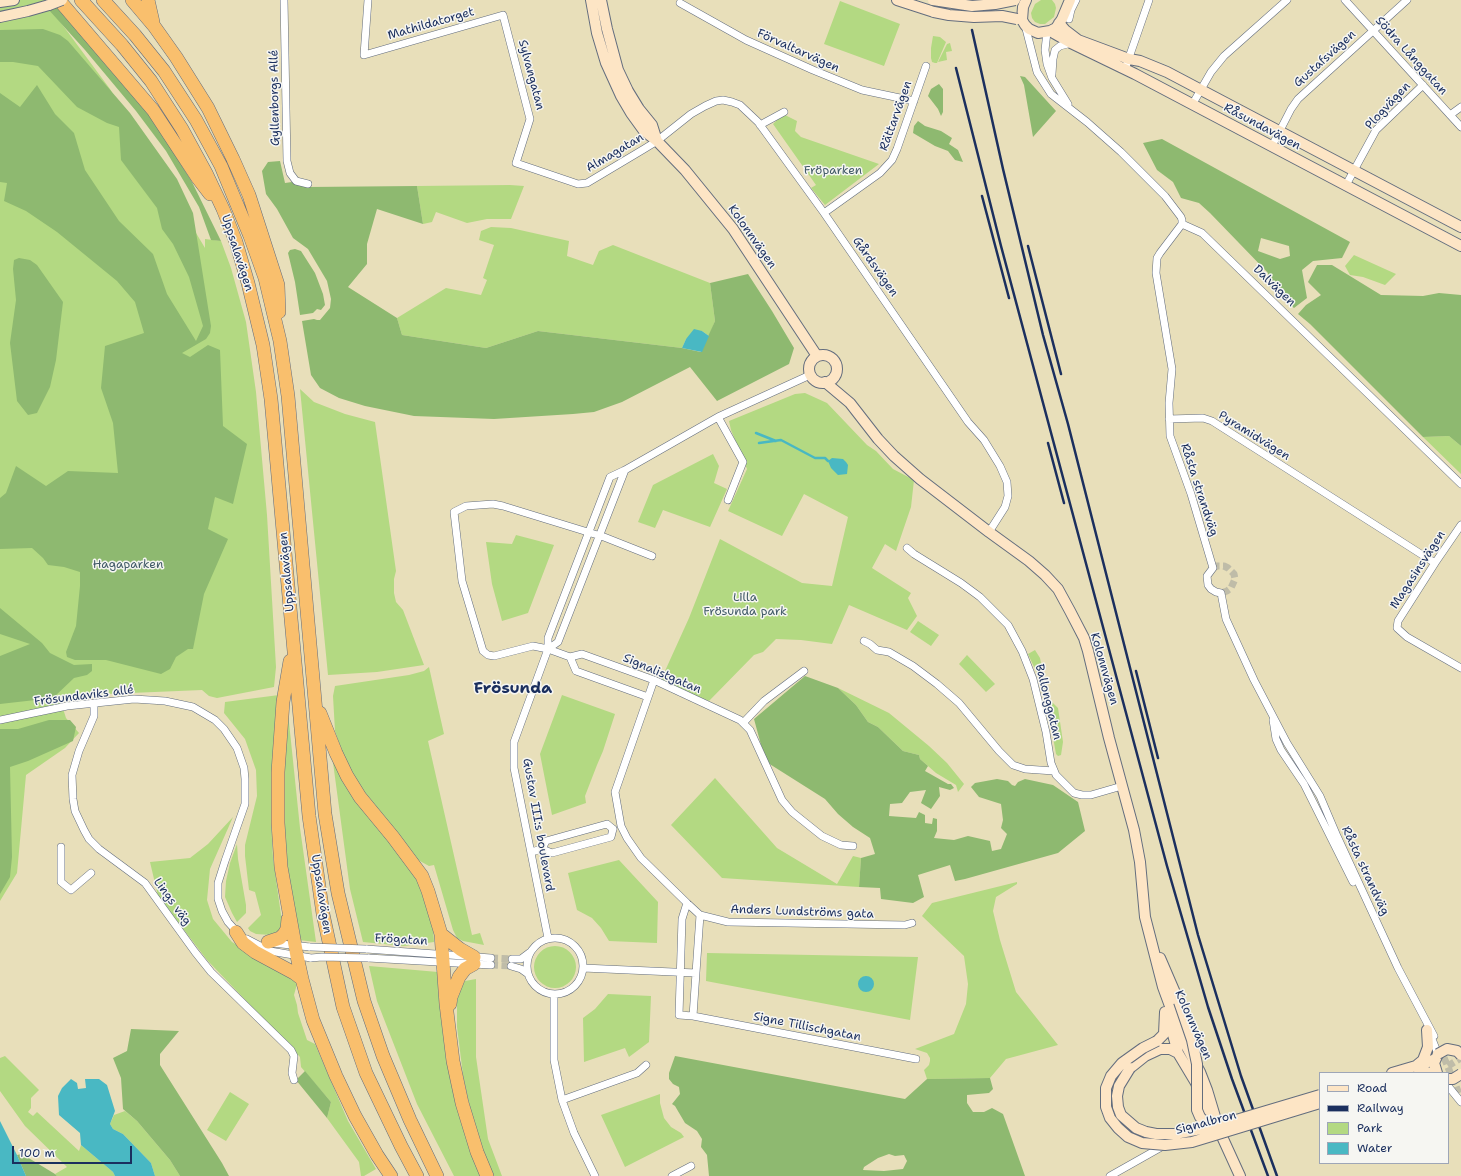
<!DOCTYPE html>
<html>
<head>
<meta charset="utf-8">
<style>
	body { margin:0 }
	#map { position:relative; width:1461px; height:1176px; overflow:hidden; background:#e8dfba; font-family:"Shantell Sans",sans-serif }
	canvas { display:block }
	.legend { position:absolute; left:1319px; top:1072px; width:130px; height:92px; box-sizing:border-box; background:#f6f6f2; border:1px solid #9ea6b7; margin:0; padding:5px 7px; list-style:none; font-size:12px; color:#1b2f5e }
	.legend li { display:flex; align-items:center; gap:8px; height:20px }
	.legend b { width:20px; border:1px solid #9ea6b7 }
	.scale { position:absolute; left:12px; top:1146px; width:120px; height:18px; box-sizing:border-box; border:2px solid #1b2f5e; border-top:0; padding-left:5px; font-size:12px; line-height:14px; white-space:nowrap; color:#1b2f5e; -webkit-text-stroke:3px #f6f6f2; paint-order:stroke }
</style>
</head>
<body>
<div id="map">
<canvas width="1461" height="1176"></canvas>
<ul class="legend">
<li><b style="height:5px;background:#fde5c5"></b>Road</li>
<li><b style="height:5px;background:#1b2f5e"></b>Railway</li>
<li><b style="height:11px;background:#b3d982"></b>Park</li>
<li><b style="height:11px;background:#49b8c3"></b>Water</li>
</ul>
<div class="scale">100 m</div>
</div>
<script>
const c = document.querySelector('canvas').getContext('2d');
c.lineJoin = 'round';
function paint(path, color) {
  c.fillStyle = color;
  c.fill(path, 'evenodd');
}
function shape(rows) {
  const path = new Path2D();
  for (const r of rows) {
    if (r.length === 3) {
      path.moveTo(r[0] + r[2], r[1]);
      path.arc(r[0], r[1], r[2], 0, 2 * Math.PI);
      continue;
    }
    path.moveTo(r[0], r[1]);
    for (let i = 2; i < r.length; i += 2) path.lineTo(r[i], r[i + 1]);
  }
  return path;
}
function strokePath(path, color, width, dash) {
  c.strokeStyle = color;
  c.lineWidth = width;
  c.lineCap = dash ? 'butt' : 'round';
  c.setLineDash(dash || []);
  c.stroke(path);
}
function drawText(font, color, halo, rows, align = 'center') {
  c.font = font + ' "Shantell Sans",sans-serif';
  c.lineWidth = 3;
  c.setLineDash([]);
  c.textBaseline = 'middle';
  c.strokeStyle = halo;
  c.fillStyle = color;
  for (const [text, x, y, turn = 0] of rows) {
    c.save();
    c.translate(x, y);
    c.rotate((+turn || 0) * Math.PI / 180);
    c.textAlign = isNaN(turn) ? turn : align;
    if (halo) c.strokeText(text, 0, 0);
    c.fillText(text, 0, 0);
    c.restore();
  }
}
paint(shape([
	[0,0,44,0,110,89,205,248,205,239,221,241,231,268,246,322,256,392,267,515,276,667,274,687,217,698,209,696,202,690,59,696,66,718,79,733,65,748,26,775,17,873,0,901],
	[1041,0,1052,0,1055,4,1056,8,1054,17,1045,24,1040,24,1035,22,1032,18,1031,13,1035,4],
	[840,1,900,24,884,66,824,44],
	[933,36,940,37,946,42,937,63,935,63,932,62,931,58,931,48],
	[950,43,952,51,946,52,947,60,938,62,947,44],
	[783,114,797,121,795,131,801,137,879,164,825,205,811,188,816,185,773,124],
	[510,185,524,186,511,219,487,219,467,223,436,212,432,222,423,224,417,186],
	[491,227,511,228,569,241,567,256,593,265,599,251,613,245,710,283,715,321,709,336,702,331,686,339,682,348,538,331,486,348,402,335,397,318,446,288,481,295,487,280,483,278,494,245,479,240,481,231],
	[1354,255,1396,274,1385,285,1363,277,1350,275,1345,266],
	[300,389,314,402,345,414,375,422,396,571,394,579,394,593,396,602,403,610,424,665,377,672,328,675],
	[805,393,827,403,867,445,876,451,893,469,914,480,911,507,896,551,885,544,872,568,911,593,908,598,917,616,907,630,849,605,832,644,801,640,776,639,763,652,754,655,709,701,660,682,689,618,720,539,802,583,832,586,848,517,804,494,782,536,728,511,747,469,731,430,729,421,795,394],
	[1449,436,1461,446,1461,474,1423,437],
	[713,454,719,466,714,483,727,489,710,527,663,510,655,528,638,522,653,485],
	[516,535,554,545,528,613,502,621,492,584,486,542,512,544],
	[918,621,939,635,931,646,910,632],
	[1035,650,1040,658,1048,698,1058,708,1063,742,1061,755,1058,756,1056,754,1051,726,1041,682,1028,654],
	[967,655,995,684,986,692,959,664],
	[429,667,444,734,428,741,472,935,480,933,484,945,463,941,457,938,453,930,434,865,429,866,418,860,360,788,347,766,335,731,333,696,335,686,409,675,424,671],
	[838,688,889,713,929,746,947,763,964,784,958,792,956,785,936,773,920,759,919,755,903,751,878,727,868,722,856,705],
	[279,695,273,759,271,820,273,858,282,922,280,930,271,935,256,934,250,931,248,928,261,915,255,892,249,890,245,856,245,845,257,796,256,770,245,739,224,713,225,702],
	[562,695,615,714,603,751,597,765,585,796,586,803,552,815,540,754],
	[287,703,300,828,316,942,299,940,285,858,282,804],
	[332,755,410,868,423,891,433,925,434,942,404,946,363,942,350,889],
	[715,778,777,848,837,884,853,856,861,858,859,887,722,878,671,825],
	[233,817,210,869,207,900,213,919,232,942,295,978,297,984,294,995,297,1005,298,1013,307,1040,315,1044,348,1121,376,1169,364,1176,361,1176,359,1162,327,1118,331,1102,301,1067,300,1057,207,960,158,896,150,862,190,858,208,844],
	[237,844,238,859,246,905,246,913,237,922,232,913,225,897,226,881,230,863],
	[619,860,658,902,657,943,609,941,601,928,592,918,577,910,568,873],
	[1017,882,1017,884,996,897,993,911,1000,940,1016,992,1058,1045,1006,1059,990,1078,927,1079,924,1070,929,1065,930,1061,930,1058,927,1053,915,1049,954,1034,966,1004,968,984,964,956,922,916,932,903],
	[555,967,21],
	[707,953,918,957,910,1020,706,981],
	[369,966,438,972,483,1176,454,1176,417,1104,377,1001],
	[476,979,476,1057,488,1139,502,1176,492,1176,472,1117,463,1075,457,1027,457,1002,459,992,465,981],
	[608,994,651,996,649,1042,629,1057,625,1048,584,1062,583,1018,595,1009],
	[5,1056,39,1090,31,1098,31,1108,28,1112,33,1116,37,1112,79,1151,81,1145,113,1172,115,1176,57,1176,55,1174,67,1167,25,1126,0,1091,0,1058],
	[230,1092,249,1104,226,1141,207,1130],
	[660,1094,660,1103,664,1118,671,1127,681,1133,684,1137,625,1167,601,1115],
	[125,1111,137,1121,170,1160,180,1176,155,1176,151,1163,123,1134,113,1129,110,1124,114,1115]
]), '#b3d982');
paint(shape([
	[58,7,147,110,192,182,221,241,211,240,199,207,166,151,136,111,85,50,48,9],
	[43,29,60,35,68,41,130,113,177,179,193,213,211,326,210,333,206,339,182,353,190,357,208,345,220,350,223,426,247,444,233,504,215,497,208,529,228,539,204,594,193,649,188,649,176,657,170,669,161,674,106,660,75,660,67,657,66,652,76,626,80,586,80,572,64,567,48,565,43,558,32,548,0,549,0,498,6,493,16,466,46,486,68,471,118,473,113,423,101,388,105,346,144,333,135,302,117,281,57,232,26,211,4,201,7,183,0,182,0,93,20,107,37,85,55,114,74,133,85,170,119,221,153,254,167,294,196,341,203,326,189,277,173,244,162,229,157,208,121,160,119,127,107,123,77,107,38,66,13,62,0,62,0,30],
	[1020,76,1025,77,1056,111,1033,137,1024,85],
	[939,84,943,89,943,112,941,116,938,109,928,96,931,89],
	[918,121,925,126,941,131,952,138,949,144,958,150,963,162,955,160,948,151,935,146,913,133,914,126],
	[1162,139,1350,242,1342,258,1313,261,1302,270,1307,298,1294,308,1268,285,1268,273,1210,213,1199,203,1181,198,1173,182,1157,170,1143,143],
	[1261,238,1289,246,1290,256,1280,259,1258,251],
	[280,161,285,183,292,182,308,187,417,186,423,224,377,209,367,244,367,264,348,287,397,318,402,335,486,348,538,331,682,348,701,352,715,321,710,283,748,274,772,311,794,348,789,364,717,401,690,367,622,402,594,412,573,414,494,419,414,416,365,406,339,398,320,388,311,375,302,321,314,319,317,320,320,320,330,308,331,299,327,281,308,249,293,238,277,209,266,194,262,171,268,162],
	[295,249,301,251,315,273,323,294,325,305,321,310,317,309,313,313,300,315,295,282,288,253,290,250],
	[19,258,30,260,37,265,63,302,56,360,50,387,37,413,28,415,17,401,10,343,16,300,13,269,14,260],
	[1317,265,1332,265,1381,295,1423,296,1439,293,1461,295,1461,446,1449,436,1423,437,1310,324,1298,314,1306,305,1321,295,1308,282],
	[0,608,42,643,50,653,74,665,92,664,92,671,87,675,74,678,53,698,0,704,0,656,30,644,0,634],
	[805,676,838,688,856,705,868,722,878,727,903,751,919,755,920,759,928,766,925,771,948,784,951,784,954,788,950,790,939,787,940,796,931,809,921,803,926,790,910,792,902,803,890,804,889,816,916,818,919,812,925,815,925,823,932,824,933,818,937,819,937,831,934,838,954,840,968,836,990,841,992,851,1001,849,1007,834,1001,828,1003,820,1001,804,979,797,971,787,975,783,997,779,1008,781,1012,785,1015,786,1018,782,1025,779,1053,785,1078,802,1085,831,1058,853,965,879,955,881,950,865,918,875,924,897,913,903,881,899,880,888,859,887,861,858,875,854,870,838,853,827,838,814,825,799,768,763,761,745,754,719],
	[49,720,70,720,76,727,73,741,28,761,10,767,12,857,10,877,0,894,0,729,18,729],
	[131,1029,179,1031,160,1054,160,1065,222,1163,229,1176,180,1176,170,1160,137,1121,123,1109,121,1078,113,1058,127,1051],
	[675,1056,905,1099,927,1079,990,1078,993,1089,989,1093,967,1095,967,1103,973,1112,984,1112,992,1108,1003,1114,1025,1176,709,1176,707,1155,701,1147,702,1139,697,1131,685,1123,675,1106,672,1104,680,1094,679,1087,673,1084,669,1079,669,1073],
	[889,1154,895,1156,904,1155,907,1161,903,1169,884,1171,863,1170,864,1167,878,1158],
	[305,1071,331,1102,327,1118,296,1080],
	[22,1154,55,1174,57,1176,26,1176,17,1155]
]), '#8eb970');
paint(shape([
	[694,329,702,331,709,336,702,352,682,348,686,339],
	[832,458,843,459,846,462,848,465,847,474,838,475,831,468,828,461],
	[866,984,8],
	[71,1079,77,1083,78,1089,86,1088,85,1079,99,1079,107,1085,115,1111,110,1124,113,1129,123,1134,151,1163,155,1176,115,1176,113,1172,81,1145,80,1133,59,1115,58,1096,62,1088],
	[0,1121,17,1155,26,1176,0,1176]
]), '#49b8c3');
strokePath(shape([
	[756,433,776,441],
	[759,443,781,440,815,458,825,458,828,461]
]), '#49b8c3', 2.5);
strokePath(shape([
	[1213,568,1217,566,1224,566,1228,568,1234,574,1235,579,1231,588,1227,591,1221,593],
	[491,958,512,959],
	[491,965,511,966],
	[1440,1048,1460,1096],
	[1448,1066,1461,1058]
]), '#bfbca8', 7, [7, 3.5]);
const street = shape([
	[284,0,287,161,290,173,296,181,308,184],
	[368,0,364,55,503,15,530,119,516,163,578,184,587,183,644,149,657,141,691,114,705,106,716,101,723,100,732,102,740,105,758,122,824,213,968,422,984,440,1000,466,1007,482,1008,496,1005,507,989,532],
	[1345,0,1461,127],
	[680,3,746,40,813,70,862,90,914,101],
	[1069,19,1071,10,1076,0],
	[1025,25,1037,72,1051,94,1087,122,1121,152,1165,196,1181,217,1182,220,1182,224],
	[1047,32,1045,50,1047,64,1052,78,1068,104],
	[1125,69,1149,0],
	[1052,74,1053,59,1055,50,1060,46,1071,43],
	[1192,105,1211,72,1224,56,1287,0],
	[1450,115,1461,107],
	[760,125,784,112],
	[1272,146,1291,109,1298,99,1407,0],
	[1346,185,1376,130,1423,85],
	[824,213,880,173,892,160,897,149,926,66],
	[1182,224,1160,253,1157,258,1156,273,1172,369,1169,403,1170,436,1191,494,1213,568,1207,576,1208,585,1211,589,1216,592,1221,593,1226,619,1254,680,1287,743,1320,796,1337,836,1398,968,1434,1036],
	[1182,224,1202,233,1461,484],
	[718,417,743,462,728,500],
	[1169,419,1203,418,1212,421,1435,563],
	[1461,525,1435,563,1398,621,1397,628,1407,637,1461,668],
	[907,548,914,554,961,583,980,597,1008,625,1022,651,1033,679,1046,732,1051,763,1056,775,1074,793,1082,795,1091,795,1122,786],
	[864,641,870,644,877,650,889,652,913,666,937,684,959,703,999,751,1013,765,1025,769,1054,771],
	[548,649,558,642,625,470],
	[570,657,548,649,533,646,494,656,488,655,483,651,462,581,454,512,466,506,493,504,503,506,604,537,652,556],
	[654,680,615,792,621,826,627,838,641,858,687,903,700,915,728,922,905,925,912,923],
	[648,697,576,671,570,657,582,654,654,680,740,720,750,730,782,800,792,812,822,836,841,845,853,846],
	[94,703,94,716,79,751,72,775,73,799,75,811,84,830,89,839,99,849,145,883,195,952,211,972,291,1050,294,1056,292,1073,294,1080],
	[0,720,67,706,134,699,165,701,193,707,215,720,224,729,237,748,244,768,245,779,245,804,225,861,218,883,218,899,222,911,228,922,238,933],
	[1273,720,1276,739,1281,750,1304,784,1353,882],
	[743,723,764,701,804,671],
	[61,847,61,882,71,890,91,873],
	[542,849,546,841,607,824,613,829],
	[531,852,542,849,552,853,611,837,613,829],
	[687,903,682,919,679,1015,693,1016,916,1059],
	[555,966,28],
	[548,938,514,768,514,742,548,649,548,638,610,477,625,470,718,417,810,375],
	[247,939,270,951,311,958],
	[272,943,310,947],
	[366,949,491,958],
	[368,958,491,965],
	[512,959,521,959,529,953],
	[511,966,521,969,528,974],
	[583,968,696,973],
	[554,994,554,1060,562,1100,574,1133,595,1176],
	[693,1016,700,915],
	[1430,1034,1438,1054],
	[1448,1086,1461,1102],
	[562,1100,637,1073,646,1065],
	[672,1176,691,1166],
	[1110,1176,1165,1145]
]);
const secondary = shape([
	[591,0,597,33,606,63,621,96,631,113,644,131,657,141,685,170,733,229,817,356],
	[601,0,607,29,618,70,628,91,639,109,652,125,657,141],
	[897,0,934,12],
	[1026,0,1023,7,1022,20,1025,25,1029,29,1038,33,1050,31,1056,28,1062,19,1070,0],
	[0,2,14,0],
	[0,17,28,11,49,5],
	[1059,23,1065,30,1078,40,1129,59,1140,61,1167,72,1461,227],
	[1050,31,1071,43,1135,74,1461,246],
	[823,369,14],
	[825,382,850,403,878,439,894,456,920,479,989,532,1029,561,1045,575,1058,589,1070,611,1084,638,1088,651,1109,738,1134,830,1140,862,1145,917,1163,987,1181,1036,1200,1072,1207,1090,1219,1130,1240,1176],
	[1160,958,1179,1002],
	[1169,1020,1178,1053,1196,1083,1207,1112],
	[1157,1041,1164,1034,1165,1012],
	[1417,1065,1423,1060,1428,1047,1427,1030],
	[1130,1068,1145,1056,1160,1049,1170,1049,1178,1053],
	[1392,1073,1426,1063,1435,1059],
	[1419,1073,1436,1072],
	[1437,1073,1434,1063,1438,1054]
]);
const highway = shape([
	[59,0,153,110,197,177,210,194],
	[81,0,122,45,151,81,182,129,206,173,223,209,236,242,248,283,263,345,271,399,309,816,323,914,343,1007,366,1073,401,1146,417,1176],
	[103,0,135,35,164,71,196,120,221,166,250,236,265,278,280,341,288,396,325,814,338,893,364,1001,383,1056,410,1120,437,1176],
	[132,0,154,26,176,57,208,108,233,159,249,195,278,285,279,312],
	[148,0,153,22],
	[290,661,283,702,278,772,278,823,281,867,297,956,302,979,313,1020,336,1076,355,1116,377,1155,391,1176],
	[320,713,336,753,347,776,360,797,393,837,422,876,428,891,441,934,446,1004,453,1061,462,1103,477,1152,487,1176],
	[236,932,243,943,255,952,294,973,302,979],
	[441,934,460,949,474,957],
	[268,942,280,938,284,934,287,929,288,919],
	[450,1004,451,997,459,977,465,969,474,964]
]);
strokePath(street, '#636d7e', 8);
strokePath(secondary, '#636d7e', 12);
strokePath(highway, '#636d7e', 14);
strokePath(street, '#fff', 7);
strokePath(secondary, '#fde5c5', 10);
strokePath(highway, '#f9bf6d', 13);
strokePath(shape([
	[972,30,1003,169,1043,335,1068,424,1198,935,1241,1076,1277,1176],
	[956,68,1001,246,1167,866,1208,1007,1232,1079,1268,1176],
	[982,196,1009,298],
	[1028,246,1061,374],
	[1048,443,1064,503],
	[1136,671,1158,758]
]), '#1b2f5e', 2.5);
const streetBridge = shape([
	[310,947,366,949],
	[311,958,322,957,368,958]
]);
const secondaryBridge = shape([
	[933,0,972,6,995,4,1015,0],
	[49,5,62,0],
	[934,12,949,15,974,17,1002,16,1017,19],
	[1179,1002,1192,1040,1197,1064,1197,1110,1200,1117,1205,1122,1216,1126],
	[1157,1041,1143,1048,1122,1063,1111,1076,1106,1088,1106,1107,1110,1118,1118,1128,1128,1137,1142,1143,1165,1145,1192,1142,1320,1103],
	[1438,1054,1447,1049,1457,1051,1461,1055],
	[1130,1068,1119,1086,1117,1096,1118,1107,1121,1115,1136,1128,1146,1132,1156,1134,1175,1134,1216,1126,1320,1095],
	[1448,1079,1453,1079,1461,1074]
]);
strokePath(streetBridge, '#636d7e', 8, []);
strokePath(secondaryBridge, '#636d7e', 12, []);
strokePath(streetBridge, '#fff', 7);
strokePath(secondaryBridge, '#fde5c5', 10);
drawText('12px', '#1b2f5e', '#f6f6f2', [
	["Mathildatorget",431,24,-16],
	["Förvaltarvägen",798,51,24],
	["Södra Långgatan",1411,56,48],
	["Gustafsvägen",1325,59,-42],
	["Sylvangatan",531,75,75],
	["Gyllenborgs Allé",275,98,-91],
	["Plogvägen",1388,106,-47],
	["Rättarvägen",896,116,-70],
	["Råsundavägen",1262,127,28],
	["Almagatan",615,153,-31],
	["Kolonnvägen",752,237,55],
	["Uppsalavägen",237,253,72],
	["Gårdsvägen",875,267,55],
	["Dalvägen",1274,286,44],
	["Pyramidvägen",1254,436,32],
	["Råsta strandväg",1199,490,72],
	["Magasinsvägen",1418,570,-57],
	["Uppsalavägen",287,572,-95],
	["Kolonnvägen",1104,669,74],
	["Signalistgatan",662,674,23],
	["Frösundaviks allé",84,696,-7],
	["Ballonggatan",1048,702,76],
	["Gustav III:s boulevard",538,825,80],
	["Råsta strandväg",1365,871,65],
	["Uppsalavägen",321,894,81],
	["Lings väg",172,902,54],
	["Anders Lundströms gata",802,912,2],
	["Frögatan",401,940,3],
	["Kolonnvägen",1193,1025,66],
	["Signe Tillischgatan",807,1027,11],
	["Signalbron",1206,1123,-15]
]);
drawText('12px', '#415a67', '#f6f6f2', [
	["Fröparken",833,171],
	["Hagaparken",128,565],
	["Lilla",745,598],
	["Frösunda park",745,612]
]);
drawText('bold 16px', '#1b2f5e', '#f6f6f2', [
	["Frösunda",513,689]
]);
</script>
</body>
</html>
